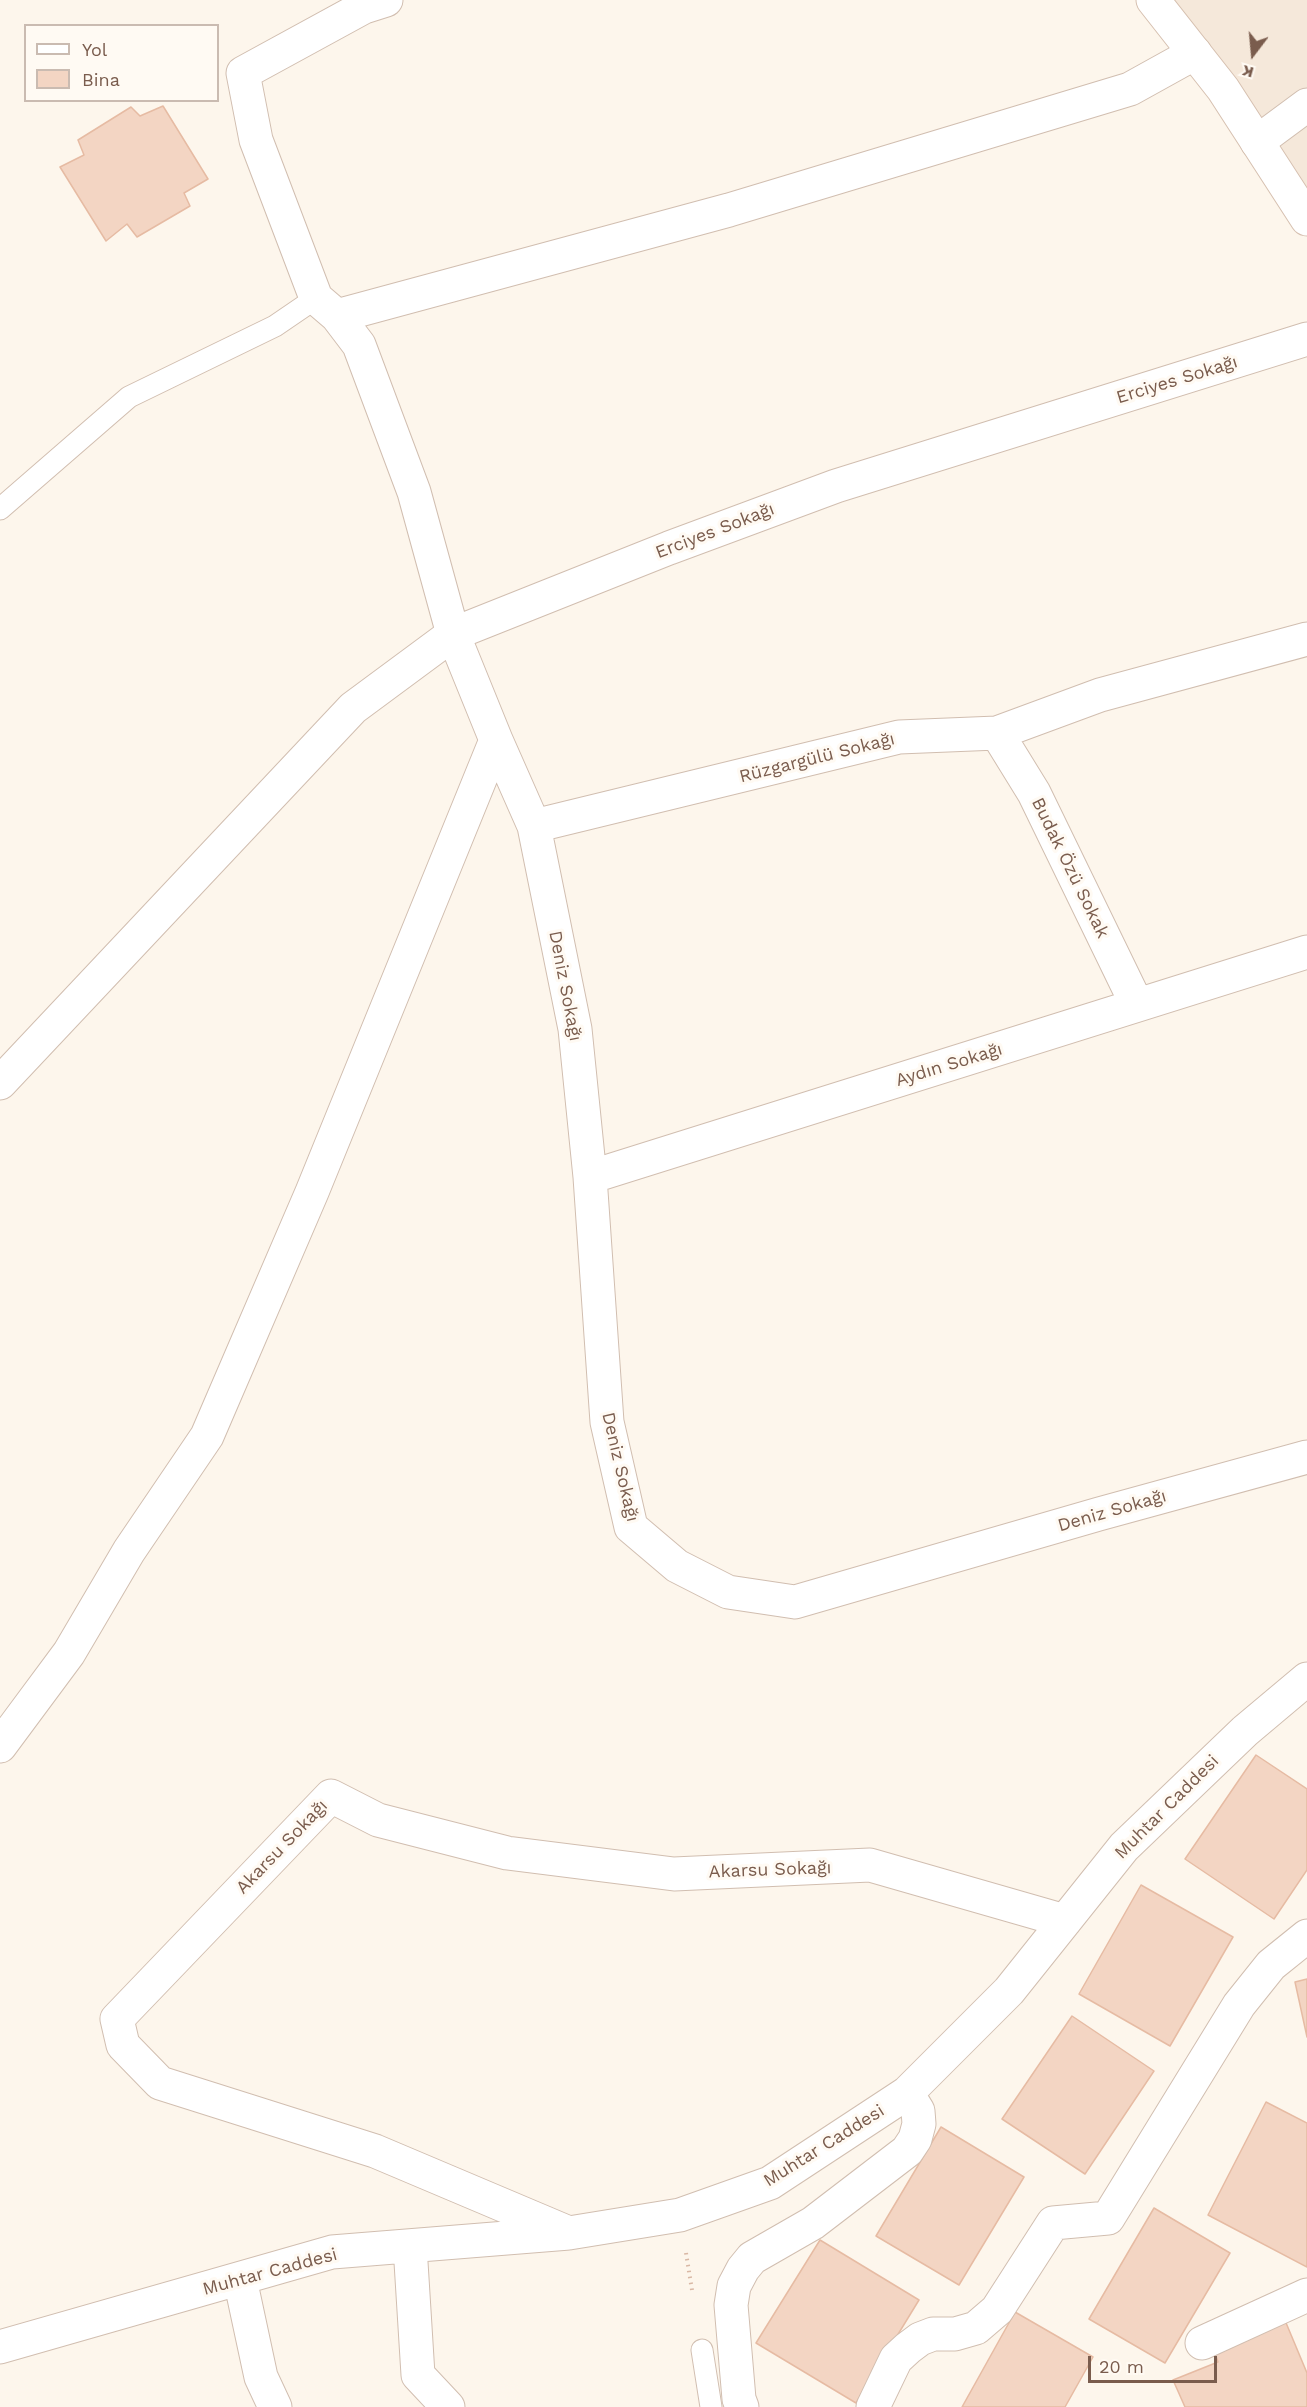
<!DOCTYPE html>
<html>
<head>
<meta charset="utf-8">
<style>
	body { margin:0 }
	#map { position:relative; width:1307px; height:2407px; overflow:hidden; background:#fdf6ec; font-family:"Work Sans",sans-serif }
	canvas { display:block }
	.legend { position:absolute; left:24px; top:24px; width:195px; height:78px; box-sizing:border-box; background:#fffaf3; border:2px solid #cabbb1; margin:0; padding:8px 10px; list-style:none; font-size:18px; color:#7a5c4d }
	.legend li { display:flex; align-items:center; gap:12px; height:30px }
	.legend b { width:30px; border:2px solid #cabbb1 }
	.north { position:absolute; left:1223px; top:24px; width:60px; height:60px; -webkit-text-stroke:4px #fffaf3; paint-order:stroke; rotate:196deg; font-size:16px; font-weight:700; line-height:24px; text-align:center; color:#7a5c4d }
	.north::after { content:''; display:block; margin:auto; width:21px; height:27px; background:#7a5c4d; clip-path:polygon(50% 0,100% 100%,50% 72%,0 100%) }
	.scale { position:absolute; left:1088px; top:2356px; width:129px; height:27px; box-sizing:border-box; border:3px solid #7a5c4d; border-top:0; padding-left:8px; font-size:18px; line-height:21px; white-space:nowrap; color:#7a5c4d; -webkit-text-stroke:4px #fffaf3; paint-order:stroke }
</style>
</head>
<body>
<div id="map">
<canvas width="1307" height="2407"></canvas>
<ul class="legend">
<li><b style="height:8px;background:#fff"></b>Yol</li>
<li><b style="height:16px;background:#f3d5c3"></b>Bina</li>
</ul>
<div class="north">K</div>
<div class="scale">20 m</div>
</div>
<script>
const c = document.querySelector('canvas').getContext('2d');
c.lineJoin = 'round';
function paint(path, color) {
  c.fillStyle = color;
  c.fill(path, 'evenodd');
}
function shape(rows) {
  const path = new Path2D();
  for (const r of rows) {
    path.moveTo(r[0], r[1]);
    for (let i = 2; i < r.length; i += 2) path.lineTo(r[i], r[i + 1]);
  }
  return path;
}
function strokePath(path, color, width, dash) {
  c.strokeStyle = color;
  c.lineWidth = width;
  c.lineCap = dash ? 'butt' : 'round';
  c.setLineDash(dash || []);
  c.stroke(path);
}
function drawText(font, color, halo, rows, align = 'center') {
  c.font = font + ' "Work Sans",sans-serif';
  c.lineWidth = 6;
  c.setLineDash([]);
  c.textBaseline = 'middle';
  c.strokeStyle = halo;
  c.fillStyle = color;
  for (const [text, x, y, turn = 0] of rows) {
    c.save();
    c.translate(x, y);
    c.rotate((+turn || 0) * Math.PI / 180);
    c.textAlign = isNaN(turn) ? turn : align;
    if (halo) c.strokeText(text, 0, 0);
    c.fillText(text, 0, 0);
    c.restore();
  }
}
paint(shape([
	[1153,0,1307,0,1307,219]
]), '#f5e8da');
const building = shape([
	[163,106,208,179,184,193,190,206,137,237,127,224,106,241,60,167,84,155,78,140,131,107,140,116,163,106],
	[1256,1755,1307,1789,1307,1870,1274,1919,1185,1859,1256,1755],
	[1141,1885,1233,1937,1170,2046,1079,1994,1141,1885],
	[1307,1979,1307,2037,1295,1982,1307,1979],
	[1072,2016,1154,2071,1085,2174,1002,2119,1072,2016],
	[1266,2102,1307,2123,1307,2267,1208,2215,1266,2102],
	[941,2127,1024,2177,959,2285,876,2236,941,2127],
	[1154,2208,1230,2253,1165,2363,1089,2319,1154,2208],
	[820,2240,919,2300,856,2403,756,2343,820,2240],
	[1015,2312,1093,2357,1065,2407,962,2407,1015,2312],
	[1284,2318,1307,2373,1307,2407,1185,2407,1173,2380,1218,2362,1213,2347,1284,2318]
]);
paint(building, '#f3d5c3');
strokePath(building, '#e6bba3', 1.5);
const lane = shape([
	[0,509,129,397,275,326,316,298],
	[702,2350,711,2407]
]);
const street = shape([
	[386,0,364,7,243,73,256,140,316,298,337,316,729,210,1130,89,1195,53],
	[1257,142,1307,105],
	[337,316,359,345,414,492,453,634,669,548,836,486,1307,339],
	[997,733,1034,793,1137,1005],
	[496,740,534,826,575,1029,590,1177,607,1422,631,1527,677,1566,728,1592,795,1602,1099,1514,1307,1457],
	[534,826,899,737,997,733,1100,695,1307,639],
	[0,1083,353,708,453,634,496,740,312,1192,207,1436,129,1551,69,1653,0,1746],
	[590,1177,1307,952],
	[569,2233,375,2151,160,2083,123,2045,117,2019,331,1796,378,1820,507,1853,674,1874,870,1865,1065,1921],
	[410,2246,418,2375,448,2407],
	[240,2279,261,2377,275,2407],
	[1202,2343,1307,2295],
	[0,2347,332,2252,569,2233,680,2215,770,2183,907,2093,1009,1991,1124,1847,1245,1731,1307,1679],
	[742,2407,739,2399,731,2305,734,2286,743,2269,752,2258,813,2223,907,2151,915,2139,919,2124,918,2111,907,2093],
	[873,2407,896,2359,908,2348,920,2339,933,2334,955,2334,976,2328,997,2310,1053,2223,1108,2218,1239,2005,1271,1965,1307,1936]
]);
const secondary = shape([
	[1153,0,1223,89,1307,219]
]);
strokePath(lane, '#d1beb0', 23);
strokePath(street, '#d1beb0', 35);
strokePath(secondary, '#d6c0b0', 35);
strokePath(shape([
	[686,2253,692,2290]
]), '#d9b8a5', 4, [1.5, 4.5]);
strokePath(lane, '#fff', 21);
strokePath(street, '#fff', 33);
strokePath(secondary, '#fff', 33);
drawText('18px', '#7a5c4d', '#fffaf3', [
	["Erciyes Sokağı",1177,380,-17],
	["Erciyes Sokağı",715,531,-21],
	["Rüzgargülü Sokağı",817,758,-14],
	["Budak Özü Sokak",1070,868,64],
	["Deniz Sokağı",565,986,79],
	["Aydın Sokağı",949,1065,-17],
	["Deniz Sokağı",620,1467,77],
	["Deniz Sokağı",1112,1511,-16],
	["Muhtar Caddesi",1167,1807,-45],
	["Akarsu Sokağı",282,1847,-46],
	["Akarsu Sokağı",770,1870,-2],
	["Muhtar Caddesi",824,2146,-32],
	["Muhtar Caddesi",270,2272,-15]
]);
</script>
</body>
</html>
